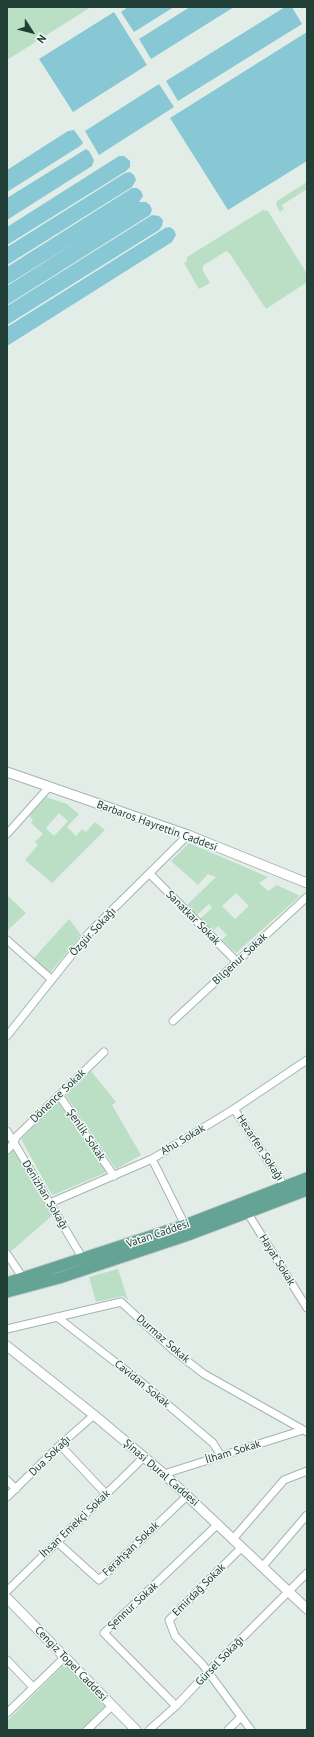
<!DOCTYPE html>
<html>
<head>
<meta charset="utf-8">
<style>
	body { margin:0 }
	#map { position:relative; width:314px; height:1737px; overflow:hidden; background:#e2ede8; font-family:"PT Sans",sans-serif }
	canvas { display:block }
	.frame { position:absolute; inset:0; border:8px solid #213f37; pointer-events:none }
	.north { position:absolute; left:12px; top:12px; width:40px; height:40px; -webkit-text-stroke:3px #f3f9f6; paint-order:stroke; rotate:126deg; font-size:11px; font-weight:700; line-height:16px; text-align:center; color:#213f37 }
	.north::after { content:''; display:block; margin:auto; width:14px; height:18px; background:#213f37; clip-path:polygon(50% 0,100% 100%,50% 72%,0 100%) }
</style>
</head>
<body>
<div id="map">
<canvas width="314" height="1737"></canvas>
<div class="frame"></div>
<div class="north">N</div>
</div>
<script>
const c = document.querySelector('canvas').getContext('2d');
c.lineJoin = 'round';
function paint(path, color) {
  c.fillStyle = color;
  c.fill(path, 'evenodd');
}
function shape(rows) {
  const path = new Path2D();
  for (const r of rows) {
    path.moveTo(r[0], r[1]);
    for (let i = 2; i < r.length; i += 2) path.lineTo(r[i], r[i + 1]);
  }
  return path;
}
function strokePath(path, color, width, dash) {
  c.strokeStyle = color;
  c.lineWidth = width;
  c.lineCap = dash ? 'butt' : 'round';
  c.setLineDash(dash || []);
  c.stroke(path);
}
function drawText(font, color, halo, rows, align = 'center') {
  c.font = font + ' "PT Sans",sans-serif';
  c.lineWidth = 3;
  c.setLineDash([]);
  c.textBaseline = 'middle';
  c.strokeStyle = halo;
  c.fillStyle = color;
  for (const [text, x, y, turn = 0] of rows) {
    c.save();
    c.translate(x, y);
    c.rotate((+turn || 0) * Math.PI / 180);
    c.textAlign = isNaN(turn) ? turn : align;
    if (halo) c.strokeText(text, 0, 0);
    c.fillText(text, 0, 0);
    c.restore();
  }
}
paint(shape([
	[7,7,91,7,7,60],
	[307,182,307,189,282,205,284,209,280,212,276,205,277,201],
	[263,210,268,211,307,274,307,282,266,309,230,254,226,251,204,265,202,269,210,283,199,289,184,263,187,261,187,257],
	[46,797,67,804,79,814,67,827,76,836,82,829,86,832,95,822,105,830,52,883,25,860,38,845,35,842,43,834,31,823,33,820,29,816],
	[59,813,68,821,54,836,46,828],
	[189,843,268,877,259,883,268,891,277,885,300,896,236,953,222,940,227,935,218,926,213,931,200,919,212,908,209,904,196,916,186,906,216,877,208,874,198,885,171,861],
	[236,893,249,906,235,919,222,906],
	[7,895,26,913,7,931],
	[69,919,81,935,50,973,33,959],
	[91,1071,116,1102,112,1105,141,1155,116,1169,66,1096],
	[58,1102,106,1170,105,1173,53,1195,51,1193,21,1139],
	[14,1150,53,1215,10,1252,7,1247,7,1155],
	[118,1269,128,1300,123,1296,96,1302,89,1277],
	[66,1663,106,1705,81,1730,7,1730,7,1721]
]), '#badfc5');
paint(shape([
	[128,7,174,7,134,32,121,12],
	[190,7,234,7,151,59,139,39],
	[285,7,292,7,302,24,178,101,166,81],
	[114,12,147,65,73,112,39,59],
	[307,32,307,161,228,210,170,118],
	[159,84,174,107,99,155,85,131],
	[74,130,82,141,83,143,80,146,7,192,7,170,68,131],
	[86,149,89,151,94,160,92,166,7,220,7,198],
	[119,156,124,156,130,161,130,167,126,171,7,245,7,227],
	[130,172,134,175,136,180,132,187,7,265,7,247,125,173],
	[132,188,137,188,141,191,143,196,139,202,146,202,150,205,152,210,150,215,7,305,7,286,79,240,7,285,7,267],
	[152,215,159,216,163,220,162,226,159,230,7,325,7,306],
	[170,227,174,230,176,235,172,242,7,346,7,327,165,228]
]), '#88c8d4');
const minor = shape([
	[7,834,49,787],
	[150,874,237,962],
	[7,940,51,979],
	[173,1021,307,897],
	[7,1036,89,933,188,835],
	[59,1095,114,1176],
	[234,1109,285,1187],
	[7,1131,83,1259],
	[7,1150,14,1143,16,1137,104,1052],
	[152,1159,185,1225],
	[50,1203,152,1159,234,1109,307,1060],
	[247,1212,307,1308],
	[7,1254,23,1278],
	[57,1317,141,1382,213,1443,221,1456],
	[7,1329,121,1302,173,1350,204,1374,307,1432],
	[60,1445,106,1494],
	[164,1474,303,1430],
	[7,1480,16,1489],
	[7,1497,60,1445,94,1415],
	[233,1539,284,1480,307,1471],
	[57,1542,99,1580,188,1495],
	[242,1547,169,1620,175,1636,203,1665,251,1730],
	[263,1566,307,1515],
	[7,1591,144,1457],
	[7,1660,33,1687],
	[176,1706,104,1633,218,1524],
	[7,1713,65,1657],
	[87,1730,112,1706],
	[149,1730,176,1706,207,1673,307,1573],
	[228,1730,241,1717]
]);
const tertiary = shape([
	[7,772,188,835,307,883],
	[7,1346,94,1415,164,1474,307,1609],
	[7,1598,136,1730]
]);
const primary = shape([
	[7,1283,185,1225,307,1178],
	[7,1292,59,1278,188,1235,307,1190]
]);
strokePath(minor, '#a4b5af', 9);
strokePath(tertiary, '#a4b5af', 11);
strokePath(primary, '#c1c9c7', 13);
strokePath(minor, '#fff', 7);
strokePath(tertiary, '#fff', 9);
strokePath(primary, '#65a495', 11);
drawText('11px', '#213f37', '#f3f9f6', [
	["Barbaros Hayrettin Caddesi",157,826,20],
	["Sanatkar Sokak",193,918,45],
	["Özgür Sokağı",93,932,-47],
	["Bilgenur Sokak",240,959,-43],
	["Dönence Sokak",58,1096,-44],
	["Şenlik Sokak",86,1135,56],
	["Ahu Sokak",183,1140,-31],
	["Hezarfen Sokağı",260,1148,57],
	["Denizhan Sokağı",45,1195,59],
	["Vatan Caddesi",158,1234,-19],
	["Hayat Sokak",277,1260,58],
	["Durmaz Sokak",163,1339,41],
	["Cavidan Sokak",142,1384,39],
	["İlham Sokak",233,1452,-17],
	["Dua Sokağı",50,1456,-44],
	["Şinasi Dural Caddesi",161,1473,41],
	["İhsan Emekçi Sokak",75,1524,-44],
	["Ferahşan Sokak",131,1549,-44],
	["Emirdağ Sokak",199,1590,-45],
	["Şennur Sokak",133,1606,-43],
	["Gürsel Sokağı",220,1661,-46],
	["Cengiz Topel Caddesi",71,1664,46]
]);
</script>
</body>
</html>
